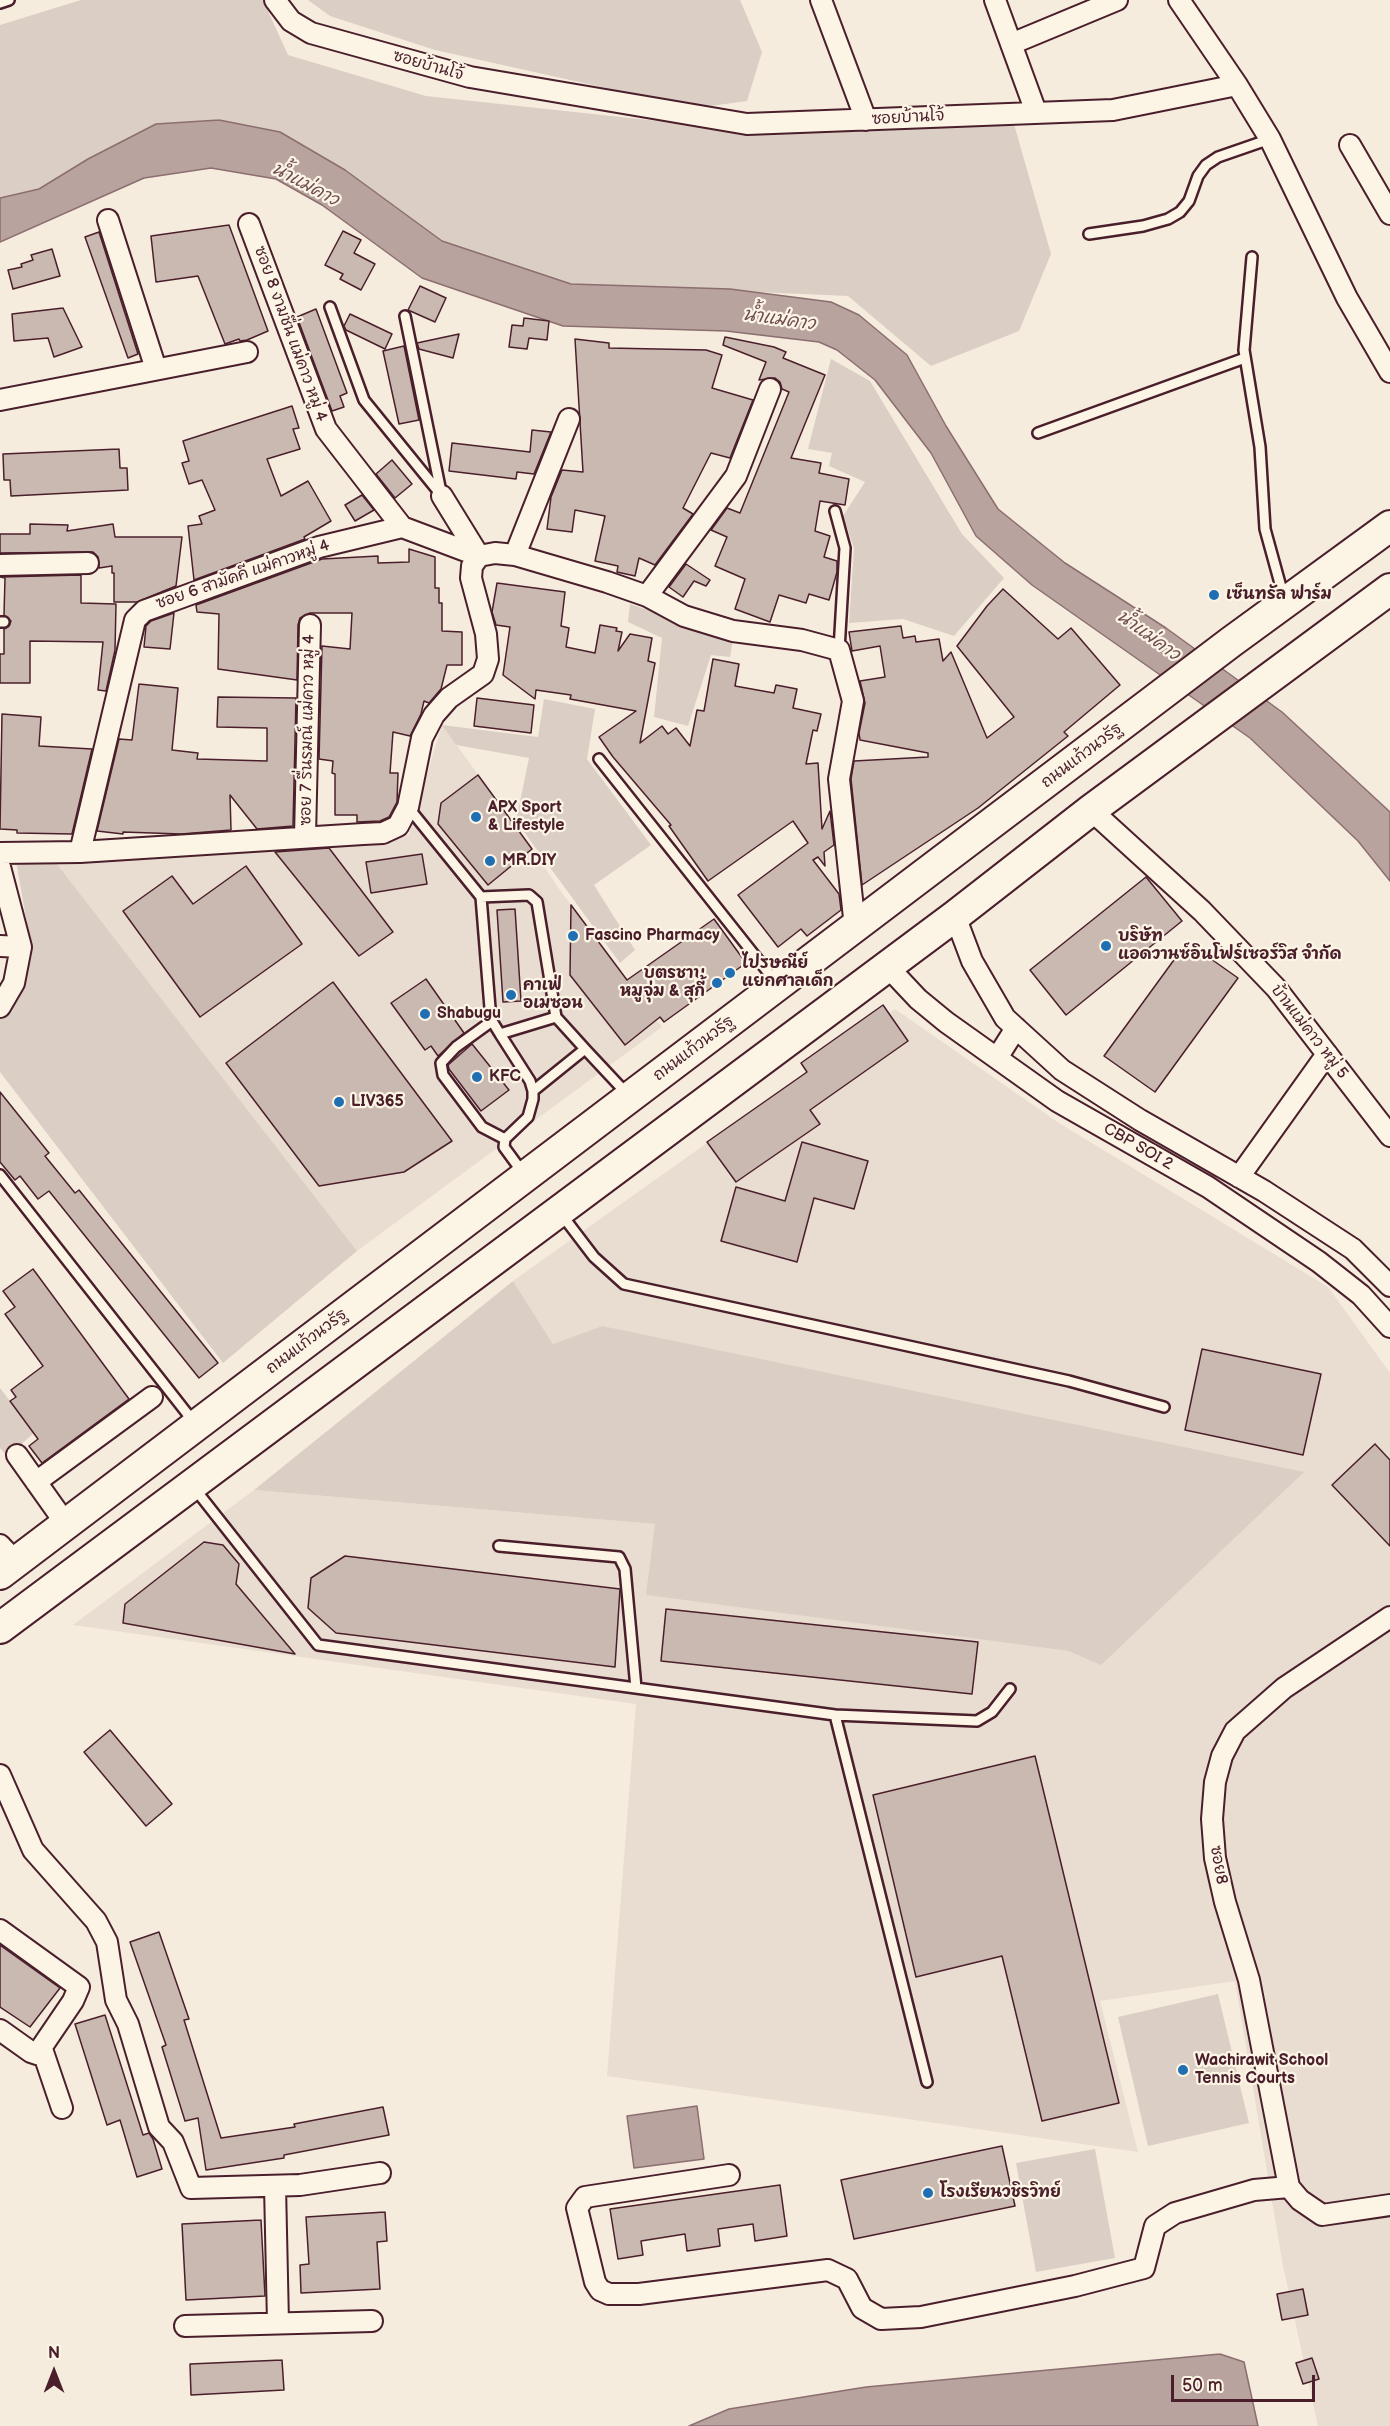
<!DOCTYPE html>
<html>
<head>
<meta charset="utf-8">
<style>
	body { margin:0 }
	#map { position:relative; width:1390px; height:2426px; overflow:hidden; background:#f5ecde; font-family:"Balsamiq Sans",sans-serif }
	canvas { display:block }
	.north { position:absolute; left:24px; top:2342px; width:60px; height:60px; -webkit-text-stroke:4px #fcf5e5; paint-order:stroke; rotate:0deg; font-size:16px; font-weight:700; line-height:24px; text-align:center; color:#4a1f2b }
	.north::after { content:''; display:block; margin:auto; width:21px; height:27px; background:#4a1f2b; clip-path:polygon(50% 0,100% 100%,50% 72%,0 100%) }
	.scale { position:absolute; left:1171px; top:2375px; width:144px; height:27px; box-sizing:border-box; border:3px solid #4a1f2b; border-top:0; padding-left:8px; font-size:18px; line-height:21px; white-space:nowrap; color:#4a1f2b; -webkit-text-stroke:4px #fcf5e5; paint-order:stroke }
</style>
</head>
<body>
<div id="map">
<canvas width="1390" height="2426"></canvas>
<div class="north">N</div>
<div class="scale">50 m</div>
</div>
<script>
const c = document.querySelector('canvas').getContext('2d');
c.lineJoin = 'round';
function paint(path, color) {
  c.fillStyle = color;
  c.fill(path, 'evenodd');
}
function shape(rows) {
  const path = new Path2D();
  for (const r of rows) {
    path.moveTo(r[0], r[1]);
    for (let i = 2; i < r.length; i += 2) path.lineTo(r[i], r[i + 1]);
  }
  return path;
}
function strokePath(path, color, width, dash) {
  c.strokeStyle = color;
  c.lineWidth = width;
  c.lineCap = dash ? 'butt' : 'round';
  c.setLineDash(dash || []);
  c.stroke(path);
}
function drawText(font, color, halo, rows, align = 'center') {
  c.font = font + ' "Balsamiq Sans","Playpen Sans Thai",sans-serif';
  c.lineWidth = 4.5;
  c.setLineDash([]);
  c.textBaseline = 'middle';
  c.strokeStyle = halo;
  c.fillStyle = color;
  for (const [text, x, y, turn = 0] of rows) {
    c.save();
    c.translate(x, y);
    c.rotate((+turn || 0) * Math.PI / 180);
    c.textAlign = isNaN(turn) ? turn : align;
    if (halo) c.strokeText(text, 0, 0);
    c.fillText(text, 0, 0);
    c.restore();
  }
}
paint(shape([
	[442,725,532,849,562,893,662,1027,357,1251,53,859,409,835],
	[895,1009,1059,1123,1328,1287,1390,1373,1390,2426,1318,2426,1283,2266,1235,1981,1100,2001,1138,2152,607,2076,636,1704,73,1625,254,1490,656,1524,647,1595,1068,1651,1102,1665,602,1326,553,1344,513,1281]
]), '#e8ddd0');
paint(shape([
	[81,0,263,0,288,55,426,96,741,130,1014,124,1051,254,1019,331,931,366,848,296,571,284,442,241,345,170,88,159,39,189,0,198,0,25],
	[308,0,740,0,762,52,747,101,696,108,435,50,330,16],
	[831,359,870,381,962,534,1004,578,954,636,903,619,849,623,854,548,843,516,865,482,829,466,832,453,808,449],
	[630,604,733,639,730,657,711,655,688,726,654,717,662,638,628,622],
	[544,699,595,709,587,759,651,845,594,885,635,950,620,963,516,821,529,758,456,745,442,725,538,737],
	[53,859,357,1251,223,1363,0,1072,0,1018,13,1004,32,952,16,861],
	[513,1281,553,1344,602,1326,1304,1472,1101,1665,1068,1651,646,1595,655,1524,254,1490],
	[0,1388,34,1433,7,1456,0,1448],
	[1218,1994,1249,2123,1148,2146,1118,2017],
	[1095,2149,1115,2258,1036,2272,1016,2163]
]), '#dbcec4');
const water = shape([
	[219,120,280,132,345,170,442,241,571,284,730,289,831,302,859,315,907,355,946,426,998,509,1065,563,1166,628,1282,712,1390,812,1390,881,1358,841,1250,738,1032,585,976,536,931,453,875,380,837,350,819,342,726,331,563,326,422,278,322,205,276,179,211,168,144,178,0,242,0,198,39,189,88,159,156,124,219,120],
	[697,2106,704,2159,634,2168,627,2116,697,2106],
	[1220,2354,1244,2362,1258,2426,689,2426,729,2409,866,2387,1220,2354]
]);
paint(water, '#b8a39e');
strokePath(water, '#8c6e70', 1.5);
const building = shape([
	[229,225,268,331,247,340,240,341,239,339,225,344,198,276,156,282,151,236,229,225],
	[343,231,361,240,354,253,375,264,361,290,340,279,343,274,325,265,343,231],
	[99,232,138,354,128,358,85,237,99,232],
	[52,249,60,276,13,289,8,270,22,267,21,264,33,260,31,255,52,249],
	[420,286,446,298,435,322,408,310,420,286],
	[63,308,82,347,54,357,48,338,14,341,12,314,63,308],
	[316,309,347,393,340,396,344,407,332,411,297,317,316,309],
	[350,314,392,334,385,349,346,330,344,326,350,314],
	[524,318,549,321,547,340,529,338,527,349,509,347,512,325,523,326,524,318],
	[459,334,453,358,419,349,417,343,459,334],
	[725,337,774,347,786,352,783,358,825,375,791,458,821,463,819,473,849,479,845,505,820,501,815,531,830,536,824,557,837,561,837,572,829,600,809,594,806,603,779,595,770,622,735,609,745,579,715,566,727,537,711,530,727,508,740,513,789,392,782,389,780,382,775,378,759,380,766,362,723,345,725,337],
	[575,339,609,343,609,348,706,350,722,355,712,388,753,400,730,458,711,453,683,508,693,514,655,565,639,558,635,576,617,572,618,566,595,561,605,516,575,510,572,532,547,529,551,497,562,470,583,472,575,339],
	[404,346,419,420,399,424,383,351,404,346],
	[292,406,299,428,293,429,300,449,267,459,281,496,308,481,331,521,304,537,305,539,194,580,188,526,202,524,199,516,215,510,202,480,189,484,182,463,189,461,183,441,292,406],
	[532,430,551,432,534,474,517,472,516,479,449,471,452,443,530,452,532,430],
	[119,449,120,468,127,468,128,490,11,496,10,480,4,480,3,454,119,449],
	[392,460,412,484,395,498,376,474,392,460],
	[362,495,374,510,355,521,345,505,362,495],
	[30,524,68,525,67,531,113,524,115,537,182,537,176,586,137,602,114,602,114,573,112,573,112,566,99,568,98,557,93,552,0,553,0,534,30,534,30,524],
	[409,549,435,557,435,588,439,588,439,603,442,603,442,631,462,632,462,665,447,665,441,689,429,703,424,701,421,714,410,736,393,732,390,773,398,773,397,802,389,817,380,821,357,822,357,815,335,815,335,774,332,773,333,761,319,759,322,646,350,649,352,613,310,613,300,618,298,625,297,680,218,669,219,614,197,612,196,605,322,559,378,556,378,563,409,562,409,549],
	[686,564,710,580,706,586,694,581,683,597,669,587,686,564],
	[81,575,81,603,116,604,115,650,106,691,98,690,103,642,30,641,30,683,0,683,0,654,4,654,4,629,9,626,11,621,4,615,5,578,0,577,81,575],
	[497,583,565,592,561,626,569,628,566,647,595,653,600,625,617,628,616,631,622,632,618,651,630,634,652,638,648,661,655,663,640,743,662,726,668,734,676,728,690,746,697,710,704,711,713,659,739,664,735,686,774,693,776,685,797,689,793,708,821,714,817,731,813,730,806,764,818,763,822,829,830,811,834,845,824,852,825,866,818,857,813,860,839,894,841,910,807,936,801,929,778,947,738,895,808,843,793,821,708,881,669,826,671,825,613,757,599,737,636,711,570,699,571,695,536,690,535,699,503,675,510,627,496,625,492,612,497,583],
	[1003,589,1058,639,1071,628,1120,685,1064,732,1068,736,978,808,862,885,851,779,854,761,928,757,928,753,860,740,859,733,865,703,860,681,885,677,880,646,852,651,849,632,901,626,903,638,915,636,916,642,939,639,943,661,951,652,987,738,1014,717,957,646,987,606,1003,589],
	[174,613,170,649,144,647,146,626,151,621,174,613],
	[139,684,178,688,172,750,198,753,197,759,267,761,267,728,217,727,218,697,296,698,293,826,257,829,230,795,231,830,181,834,123,832,123,834,97,831,119,739,132,740,139,684],
	[477,698,534,705,531,733,474,726,477,698],
	[2,714,41,717,39,746,92,749,72,834,17,833,17,830,0,829,2,714],
	[478,775,532,849,488,885,438,824,441,803,478,775],
	[329,848,393,932,359,956,275,852,329,848],
	[422,854,427,884,371,893,366,862,422,854],
	[246,866,302,944,200,1017,123,911,172,876,193,904,246,866],
	[1146,877,1182,921,1066,1015,1030,970,1146,877],
	[571,905,627,980,714,919,746,963,664,1022,660,1017,625,1045,570,975,571,905],
	[515,909,521,1001,503,1002,497,910,515,909],
	[1187,942,1238,978,1155,1092,1104,1056,1187,942],
	[426,979,464,1033,438,1056,431,1046,425,1050,391,1003,426,979],
	[333,982,452,1141,404,1172,319,1186,226,1063,333,982],
	[883,1005,908,1041,810,1110,820,1124,736,1182,707,1142,807,1072,801,1063,883,1005],
	[472,1044,509,1090,481,1111,449,1069,448,1065,472,1044],
	[0,1092,49,1153,45,1156,75,1193,79,1190,218,1363,199,1378,49,1191,38,1199,20,1176,15,1180,0,1162,0,1092],
	[802,1142,868,1161,854,1209,814,1198,797,1262,721,1241,736,1187,785,1201,802,1142],
	[33,1269,129,1399,42,1463,29,1446,38,1439,10,1401,16,1397,11,1390,43,1366,5,1314,15,1307,3,1291,33,1269],
	[1202,1349,1321,1374,1303,1455,1185,1430,1202,1349],
	[1375,1444,1390,1460,1390,1546,1332,1485,1375,1444],
	[204,1542,223,1545,239,1564,236,1584,295,1654,123,1623,125,1604,204,1542],
	[345,1556,620,1589,615,1667,336,1633,308,1608,311,1578,345,1556],
	[666,1609,978,1642,972,1694,661,1661,666,1609],
	[110,1730,172,1804,146,1826,84,1752,110,1730],
	[1035,1756,1119,2103,1042,2121,1002,1956,916,1977,873,1795,1035,1756],
	[159,1932,189,2019,184,2020,221,2138,295,2127,294,2124,383,2107,389,2135,284,2155,284,2158,206,2170,198,2118,185,2121,162,2047,166,2045,130,1942,159,1932],
	[0,1945,60,1988,30,2027,0,2007,0,1945],
	[105,2015,143,2135,149,2133,153,2139,162,2169,137,2177,120,2120,107,2125,75,2024,105,2015],
	[1002,2146,1015,2206,854,2239,841,2180,1002,2146],
	[780,2185,787,2236,755,2241,753,2224,718,2229,720,2246,687,2251,685,2234,641,2241,643,2255,618,2259,610,2209,780,2185],
	[385,2212,387,2241,377,2242,380,2289,301,2293,300,2265,309,2264,306,2217,385,2212],
	[261,2220,265,2296,186,2300,182,2224,261,2220],
	[1303,2289,1308,2315,1282,2320,1277,2294,1303,2289],
	[1312,2358,1319,2379,1303,2384,1296,2363,1312,2358],
	[282,2360,284,2390,191,2395,190,2364,282,2360]
]);
paint(building, '#cab9b1');
strokePath(building, '#4a1f2b', 1.5);
const service = shape([
	[0,3,9,0],
	[1089,234,1143,226,1168,219,1180,212,1189,201,1198,176,1206,165,1218,157,1270,139],
	[1252,257,1244,350,1260,447,1265,529,1284,598],
	[330,307,364,400,442,496],
	[405,316,441,492],
	[1038,433,1245,358],
	[835,511,845,548,839,650],
	[0,622,4,622],
	[599,759,775,981],
	[408,807,481,897,490,1008,492,1021,500,1034],
	[481,897,529,895,537,902,556,1017,585,1049,533,1091],
	[492,1021,456,1047,441,1063,443,1075,482,1127,505,1139],
	[585,1049,628,1095],
	[523,1173,504,1147,505,1139,528,1117,533,1099,533,1091,530,1081,500,1034,556,1017],
	[0,1175,193,1421],
	[562,1215,594,1257,624,1284,1069,1381,1164,1407],
	[195,1489,318,1645,835,1715,927,2082],
	[499,1546,619,1557,625,1569,636,1688],
	[835,1715,977,1721,992,1712,1010,1689]
]);
const minor = shape([
	[275,0,291,21,311,33,470,77,747,124,1113,110,1237,85],
	[821,0,866,120],
	[995,0,1036,112],
	[1179,0,1237,85,1270,139,1347,298,1390,372],
	[1011,44,1117,0],
	[1350,145,1390,214],
	[108,220,156,369],
	[249,224,326,429,402,527],
	[0,400,247,352],
	[442,496,479,556],
	[515,555,569,419],
	[0,565,88,563],
	[647,596,736,476,770,389],
	[1091,810,1202,911,1276,988,1390,1136],
	[305,836,310,625],
	[80,852,135,620,144,611,319,547,402,527,479,556],
	[0,853,80,852,363,834,383,833,398,826,408,807,422,738,434,715,449,698,483,674,488,659,486,634,471,578,472,566,479,556,495,553,515,555,607,582,647,596,684,616,733,631,802,640,839,650,853,701,839,779,855,927],
	[0,867,21,947,14,983,0,1007],
	[955,916,972,961,1005,1018,1062,1070,1140,1120,1264,1191,1353,1249,1390,1286],
	[0,946,21,947],
	[887,966,918,999,946,1022,1057,1101,1208,1187,1319,1262,1361,1295,1390,1327],
	[997,1058,1016,1028],
	[1239,1177,1327,1054],
	[17,1455,66,1524],
	[36,1482,152,1397],
	[0,1545,16,1562],
	[0,1775,33,1850,96,1921,107,1942,116,2000,128,2024,159,2127,173,2142,191,2188,300,2185,380,2173],
	[0,1930,79,1987,73,2001,37,2054,31,2052,0,2030],
	[42,2049,62,2108],
	[729,2175,585,2197,577,2208,595,2282,600,2290,609,2294,639,2294,828,2270,847,2279,862,2308,881,2319,921,2317,1075,2286,1144,2268,1155,2226,1175,2213,1254,2190,1289,2187,1300,2200,1322,2215,1390,2205],
	[275,2186,278,2323],
	[1289,2187,1249,1980,1225,1902,1215,1858,1212,1819,1215,1782,1222,1756,1235,1731,1284,1688,1390,1617],
	[185,2326,372,2321]
]);
const primary = shape([
	[0,1574,1231,642,1390,526],
	[0,1628,955,916,1091,810,1390,589]
]);
strokePath(service, '#4a1f2b', 14);
strokePath(minor, '#4a1f2b', 24);
strokePath(primary, '#4a1f2b', 34);
strokePath(service, '#fcf5e5', 9);
strokePath(minor, '#fcf5e5', 20);
strokePath(primary, '#fcf5e5', 30);
for (const [x, y, r, color] of [
	[1214,595,6,"#1f6fb2"],
	[476,817,6,"#1f6fb2"],
	[490,861,6,"#1f6fb2"],
	[573,936,6,"#1f6fb2"],
	[1106,946,6,"#1f6fb2"],
	[730,973,6,"#1f6fb2"],
	[717,983,6,"#1f6fb2"],
	[511,995,6,"#1f6fb2"],
	[425,1014,6,"#1f6fb2"],
	[477,1077,6,"#1f6fb2"],
	[339,1102,6,"#1f6fb2"],
	[1183,2070,6,"#1f6fb2"],
	[928,2193,6,"#1f6fb2"]
]) {
  const dot = new Path2D();
  dot.arc(x, y, r, 0, 2 * Math.PI);
  c.fillStyle = color;
  c.fill(dot);
  strokePath(dot, '#fcf5e5', 2);
}
drawText('16px', '#4a1f2b', '#fcf5e5', [
	["ซอยบ้านโจ้",428,66,16],
	["ซอยบ้านโจ้",908,118,-3],
	["ซอย 8 งามชื่น แม่คาว หมู่ 4",290,334,70],
	["ซอย 6 สามัคคี แม่คาวหมู่ 4",243,575,-19],
	["ซอย 7 รื่นรมณ์ แม่คาว หมู่ 4",308,730,-89],
	["ถนนแก้วนวรัฐ",1082,756,-37],
	["บ้านแม่คาว หมู่ 5",1309,1032,52],
	["ถนนแก้วนวรัฐ",694,1049,-37],
	["CBP SOI 2",1138,1147,30],
	["ถนนแก้วนวรัฐ",307,1342,-37],
	["ซอย8",1218,1865,80]
]);
drawText('bold 16px', '#4a1f2b', '#fcf5e5', [
	["เซ็นทรัล ฟาร์ม",1226,595],
	["APX Sport",488,808],
	["& Lifestyle",488,826],
	["MR.DIY",502,861],
	["Fascino Pharmacy",585,936],
	["บริษัท",1118,937],
	["แอดวานซ์อินโฟร์เซอร์วิส จำกัด",1118,955],
	["ไปรษณีย์",742,964],
	["แยกศาลเด็ก",742,982],
	["บุตรชาบู",705,974,"right"],
	["หมูจุ่ม & สุกี้",705,992,"right"],
	["คาเฟ่",523,986],
	["อเมซอน",523,1004],
	["Shabugu",437,1014],
	["KFC",489,1077],
	["LIV365",351,1102],
	["Wachirawit School",1195,2061],
	["Tennis Courts",1195,2079],
	["โรงเรียนวชิรวิทย์",940,2193]
], 'left');
drawText('italic 18px', '#704d53', '#fcf5e5', [
	["น้ำแม่คาว",305,185,28],
	["น้ำแม่คาว",779,320,8],
	["น้ำแม่คาว",1148,636,36]
]);
</script>
</body>
</html>
